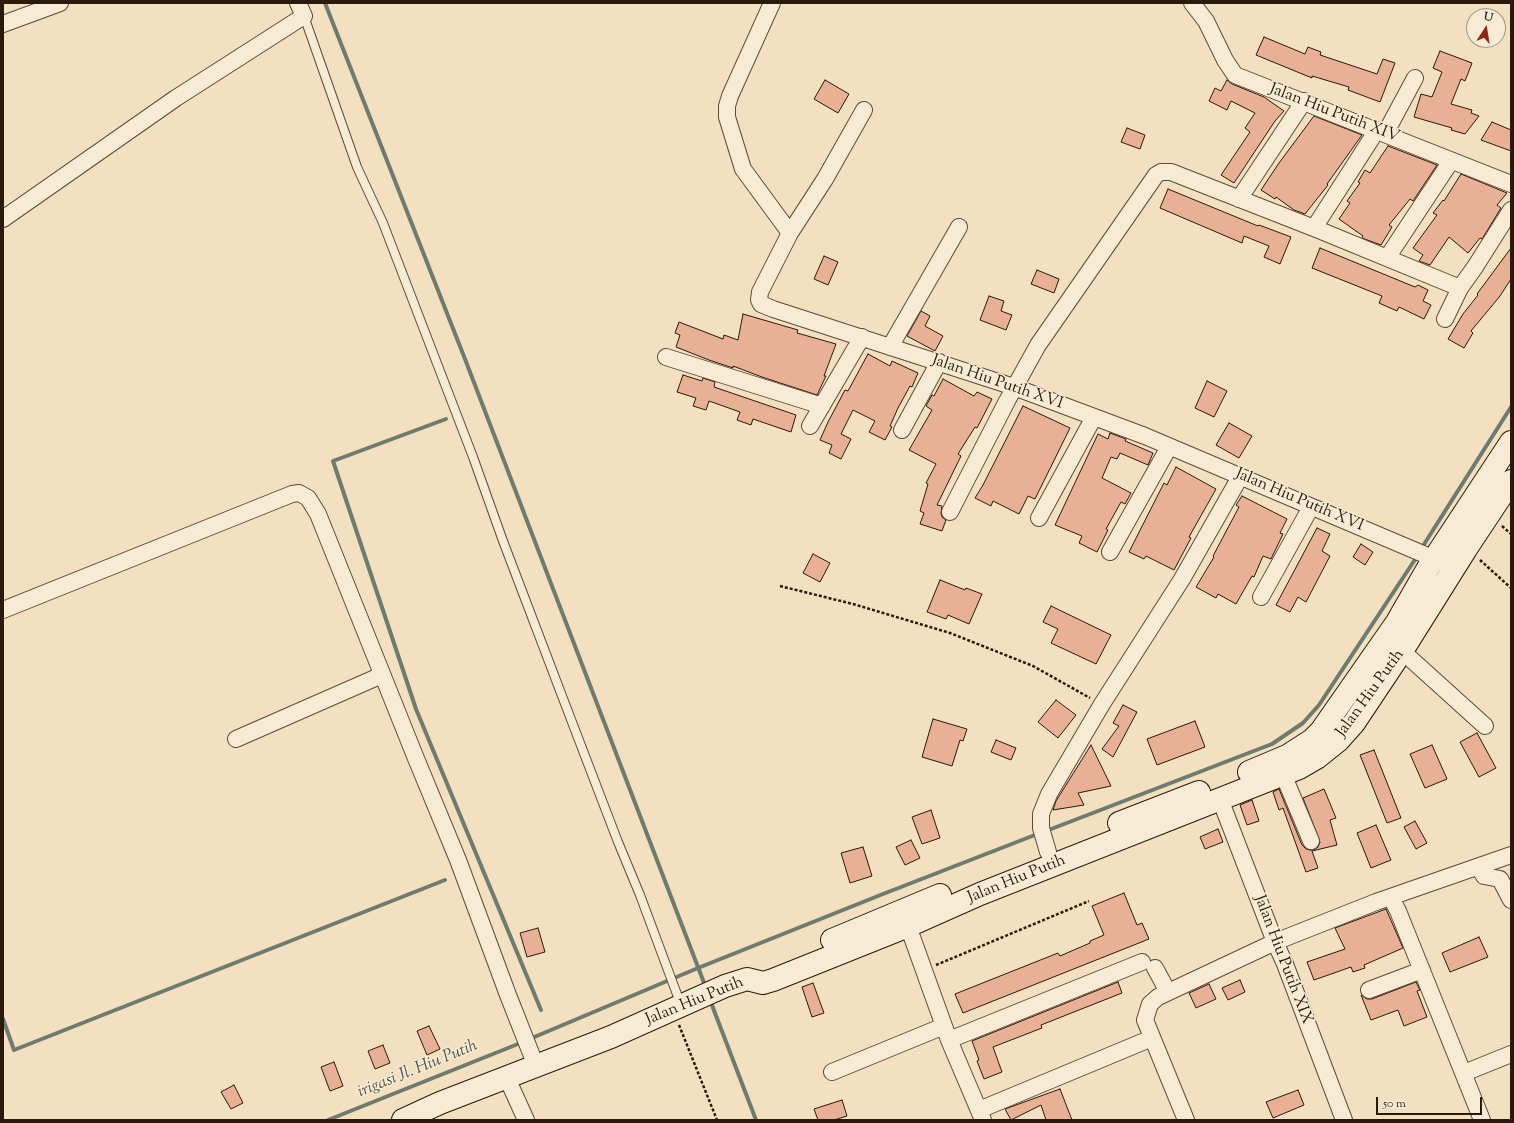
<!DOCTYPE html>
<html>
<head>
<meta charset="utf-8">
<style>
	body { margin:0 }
	#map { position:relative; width:1514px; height:1123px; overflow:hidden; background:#f3e0c0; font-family:"Sorts Mill Goudy",serif }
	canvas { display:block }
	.frame { position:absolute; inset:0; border:4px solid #2b190b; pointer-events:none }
	.north { position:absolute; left:1466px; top:8px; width:40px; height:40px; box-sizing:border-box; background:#f7ebd6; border:1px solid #a59785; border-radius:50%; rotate:12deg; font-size:11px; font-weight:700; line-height:16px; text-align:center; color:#2b190b }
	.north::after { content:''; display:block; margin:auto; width:14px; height:18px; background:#8f2418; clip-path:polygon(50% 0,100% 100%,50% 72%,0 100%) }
	.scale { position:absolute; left:1376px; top:1097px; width:106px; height:18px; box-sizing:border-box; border:2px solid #2b190b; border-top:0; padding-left:5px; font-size:12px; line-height:14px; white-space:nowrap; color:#2b190b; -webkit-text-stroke:3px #f7ebd6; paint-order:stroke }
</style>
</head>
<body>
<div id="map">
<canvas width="1514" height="1123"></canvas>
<div class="frame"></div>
<div class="north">U</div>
<div class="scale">50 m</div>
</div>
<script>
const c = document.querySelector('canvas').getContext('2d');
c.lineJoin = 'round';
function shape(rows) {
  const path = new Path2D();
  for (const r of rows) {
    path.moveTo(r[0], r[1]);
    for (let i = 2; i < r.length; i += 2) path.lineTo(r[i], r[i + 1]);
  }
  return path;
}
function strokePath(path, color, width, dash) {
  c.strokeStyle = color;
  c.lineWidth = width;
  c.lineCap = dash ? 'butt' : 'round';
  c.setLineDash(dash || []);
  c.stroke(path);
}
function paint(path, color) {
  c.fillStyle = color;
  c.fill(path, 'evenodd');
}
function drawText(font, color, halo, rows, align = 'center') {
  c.font = font + ' "Sorts Mill Goudy",serif';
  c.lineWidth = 3;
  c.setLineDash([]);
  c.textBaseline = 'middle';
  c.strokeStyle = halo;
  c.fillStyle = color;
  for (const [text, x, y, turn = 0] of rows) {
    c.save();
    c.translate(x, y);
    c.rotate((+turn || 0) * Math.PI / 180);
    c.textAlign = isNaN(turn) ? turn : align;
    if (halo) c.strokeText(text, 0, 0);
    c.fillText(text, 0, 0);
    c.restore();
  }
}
strokePath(shape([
	[325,3,465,359,706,988],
	[446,419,333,461,416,709,541,1010],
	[1421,549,1511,407],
	[1046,831,1272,744,1303,723,1319,705,1418,555],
	[710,1000,756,1120],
	[3,1019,14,1050,445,880],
	[532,1038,698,968,883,894,1040,833],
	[328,1120,518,1044]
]), '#6f7b6d', 4);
const building = shape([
	[1264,37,1305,54,1308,47,1321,52,1320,55,1377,74,1383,59,1395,63,1380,102,1348,90,1349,87,1312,76,1312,78,1256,55,1264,37],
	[1440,51,1472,63,1465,81,1461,79,1451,104,1472,110,1471,113,1479,116,1465,134,1451,130,1452,128,1414,117,1421,94,1432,97,1442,72,1433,68,1440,51],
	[825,80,849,94,838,113,814,99,825,80],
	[1227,80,1232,84,1264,97,1284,111,1275,121,1234,183,1221,175,1250,132,1245,128,1255,113,1231,101,1227,110,1209,101,1215,88,1221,91,1227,80],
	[1314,116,1362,135,1327,184,1328,185,1305,214,1294,210,1276,197,1275,199,1261,190,1279,163,1314,116],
	[1492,122,1511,130,1511,151,1481,140,1492,122],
	[1127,128,1145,135,1140,149,1121,142,1127,128],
	[1388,146,1437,165,1413,201,1410,199,1389,225,1392,227,1381,245,1362,238,1363,236,1339,219,1350,203,1347,201,1360,183,1358,182,1365,170,1370,173,1388,146],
	[1461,174,1507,193,1497,205,1501,208,1482,239,1480,238,1468,253,1449,237,1430,265,1419,261,1423,255,1413,248,1437,215,1433,213,1443,200,1444,201,1461,174],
	[1168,189,1258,226,1259,225,1291,237,1280,264,1264,257,1269,246,1244,236,1242,243,1160,208,1168,189],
	[1320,248,1415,287,1418,285,1428,290,1423,301,1431,305,1424,319,1399,307,1397,311,1379,303,1382,296,1312,268,1320,248],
	[1511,248,1511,279,1500,296,1471,331,1473,333,1464,348,1448,339,1463,314,1478,295,1477,294,1511,248],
	[824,256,838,262,828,285,814,279,824,256],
	[1037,270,1059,279,1054,293,1031,284,1037,270],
	[989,296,1004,301,1001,311,1012,315,1006,330,980,320,989,296],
	[921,311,930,316,925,326,943,336,935,351,907,336,921,311],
	[743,314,798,330,797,333,836,344,824,376,826,376,817,395,762,377,733,366,733,368,709,360,676,347,680,335,675,333,679,322,723,339,724,335,738,340,743,314],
	[868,354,890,366,892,361,918,373,912,387,910,386,898,408,890,426,892,427,885,440,869,432,875,421,853,410,841,434,851,439,841,459,829,453,832,445,820,440,828,422,845,390,848,391,868,354],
	[683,375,702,381,703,378,715,382,714,387,796,415,791,432,753,419,751,425,737,420,740,412,709,401,706,410,693,406,696,398,677,392,683,375],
	[943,379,974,396,977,392,992,399,977,428,975,427,958,454,961,456,937,505,942,506,941,513,942,517,946,520,942,531,920,524,924,513,920,511,928,484,926,483,936,464,909,450,932,410,926,406,932,395,934,396,943,379],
	[1207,381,1227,391,1214,417,1195,408,1207,381],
	[1023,406,1070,428,1035,499,1028,496,1019,514,993,501,991,506,975,498,983,485,1023,406],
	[1229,423,1252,436,1239,458,1216,445,1229,423],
	[1110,433,1126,439,1125,441,1153,453,1148,465,1120,453,1117,459,1111,457,1102,478,1131,493,1125,504,1121,502,1106,529,1108,530,1097,552,1079,543,1082,536,1055,525,1098,434,1108,439,1110,433],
	[1176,467,1216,489,1189,537,1191,538,1174,570,1146,556,1144,559,1129,552,1164,483,1167,485,1176,467],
	[1242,496,1287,519,1280,533,1283,534,1271,559,1263,556,1254,577,1252,576,1236,604,1218,594,1216,598,1196,587,1214,557,1213,556,1239,507,1236,505,1242,496],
	[1317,528,1330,534,1322,551,1330,556,1306,602,1298,597,1290,612,1276,605,1317,528],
	[1361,544,1373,552,1365,565,1353,557,1361,544],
	[813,554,830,563,820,582,803,573,813,554],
	[940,580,965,590,966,588,982,594,969,624,948,615,946,619,927,612,940,580],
	[1051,606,1111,635,1096,664,1051,643,1058,629,1043,622,1051,606],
	[1056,700,1076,715,1058,738,1038,722,1056,700],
	[1123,705,1137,712,1113,757,1102,749,1119,726,1113,723,1123,705],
	[933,719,967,729,963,741,960,740,952,766,922,757,933,719],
	[1195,721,1205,747,1157,765,1147,739,1195,721],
	[1477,733,1496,768,1479,777,1460,742,1477,733],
	[996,740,1016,748,1011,760,991,752,996,740],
	[1091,745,1111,786,1078,793,1084,805,1053,810,1056,801,1091,745],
	[1432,745,1447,779,1425,788,1410,754,1432,745],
	[1374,750,1401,818,1387,823,1360,755,1374,750],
	[1279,789,1302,845,1306,849,1310,850,1314,850,1318,847,1320,842,1303,798,1324,789,1336,818,1330,820,1337,845,1312,851,1318,868,1306,872,1283,808,1279,810,1273,792,1279,789],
	[1252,800,1259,821,1247,825,1240,805,1252,800],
	[931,810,940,838,922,844,912,817,931,810],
	[1415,821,1427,843,1416,849,1404,827,1415,821],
	[1376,825,1391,860,1371,868,1357,833,1376,825],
	[1218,829,1223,842,1205,849,1200,837,1218,829],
	[911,840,920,858,905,865,896,847,911,840],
	[863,847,872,876,850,883,841,853,863,847],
	[1124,893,1137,925,1142,923,1149,939,963,1013,955,994,1058,953,1060,956,1090,943,1090,941,1104,935,1092,906,1124,893],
	[1386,909,1403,948,1364,965,1365,968,1353,972,1351,967,1314,980,1307,962,1345,949,1335,928,1386,909],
	[538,928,545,952,527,957,520,933,538,928],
	[1479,937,1488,957,1450,972,1442,953,1479,937],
	[1240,980,1245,992,1228,1000,1222,988,1240,980],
	[1118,982,1122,993,1041,1025,1042,1028,993,1047,1002,1072,984,1079,977,1061,979,1060,972,1041,1118,982],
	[1416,982,1420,990,1417,991,1427,1017,1404,1026,1398,1010,1371,1020,1361,995,1367,999,1372,999,1416,982],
	[813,983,824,1013,812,1017,802,987,813,983],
	[1209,984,1216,999,1196,1008,1189,993,1209,984],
	[429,1026,440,1049,427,1055,417,1031,429,1026],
	[383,1045,390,1063,375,1069,368,1051,383,1045],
	[334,1062,343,1086,330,1091,321,1067,334,1062],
	[234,1085,243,1103,231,1109,221,1092,234,1085],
	[1060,1089,1072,1120,1046,1120,1041,1105,1011,1120,1005,1109,1060,1089],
	[1298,1090,1304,1105,1273,1118,1266,1102,1298,1090],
	[842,1100,847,1116,834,1120,818,1120,814,1109,842,1100]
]);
paint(building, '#e8b095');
strokePath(building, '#2b190b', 1);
const lane = shape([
	[304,16,357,167,383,223,473,457,503,541,567,709,618,842,640,895,681,1005]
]);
const street = shape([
	[772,3,730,96,727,106,727,117,743,169,790,233],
	[1192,3,1206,21,1225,60,1235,75,1511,184],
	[3,24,60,3],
	[864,110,825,179,790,233,760,292,759,300,761,304,773,309,1014,387,1145,436,1435,559],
	[1385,134,1415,78],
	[1239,199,1304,101],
	[3,219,176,98,304,16,298,3],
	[1314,228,1377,130],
	[1387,258,1451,161],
	[1445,319,1460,288],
	[890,347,959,227],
	[666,357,822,406],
	[810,426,862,337],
	[902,430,939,362],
	[950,512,1007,401,1038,345,1156,175,1161,172,1171,172,1319,230,1460,288,1475,267,1511,210],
	[1039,518,1094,417],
	[1110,552,1169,447],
	[1261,597,1311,507],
	[3,610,292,494,299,493,308,498,318,514,415,756,458,860,508,995,536,1066],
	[1402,651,1485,726],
	[236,739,382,675],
	[1283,774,1311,841],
	[1220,799,1275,942,1285,964,1344,1120],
	[1048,852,1041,828,1041,814,1049,794,1102,704,1182,579,1240,477],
	[1479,867,1484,876,1500,879,1511,900],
	[1391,898,1398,911,1482,1120],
	[908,926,949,1040,983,1120],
	[1155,968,1168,992],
	[1369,990,1422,970],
	[949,1040,1142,962],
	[832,1072,944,1026],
	[1464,1073,1511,1054],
	[507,1078,526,1120],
	[979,1110,1152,1038],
	[1186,1120,1145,1020,1150,1004,1158,997,1275,942,1376,902,1511,855]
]);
const secondary = shape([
	[1249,772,1287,756,1312,740,1321,731,1397,622,1428,568,1511,442],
	[1119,823,1199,792],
	[832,940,940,895],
	[403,1120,440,1103,611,1037,725,986,747,979,763,983,773,980,908,926,980,894,1299,768,1318,757,1338,741,1354,723,1402,651,1466,549,1511,481]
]);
strokePath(lane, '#5d4b38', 10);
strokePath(street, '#5d4b38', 18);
strokePath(secondary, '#2b190b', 24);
strokePath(shape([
	[1502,526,1511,534],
	[1480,560,1511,588],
	[780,586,853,604,950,633,1033,666,1090,698],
	[936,965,1089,901],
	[679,1025,717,1120]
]), '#2b190b', 2.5, [3, 2]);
strokePath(lane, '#f7ebd6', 8);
strokePath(street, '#f7ebd6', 16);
strokePath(secondary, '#f7ebd6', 22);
drawText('16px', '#2b190b', '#f7ebd6', [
	["Jalan Hiu Putih XIV",1334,114,21],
	["Jalan Hiu Putih XVI",997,383,19],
	["Jalan Hiu Putih XVI",1299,501,23],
	["Jalan Hiu Putih",1371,694,-54],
	["Jalan Hiu Putih",1017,880,-22],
	["Jalan Hiu Putih XIX",1282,960,69],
	["Jalan Hiu Putih",695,1002,-22]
]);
drawText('italic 17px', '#535244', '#f7ebd6', [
	["irigasi Jl. Hiu Putih",418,1070,-22]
]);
</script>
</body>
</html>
